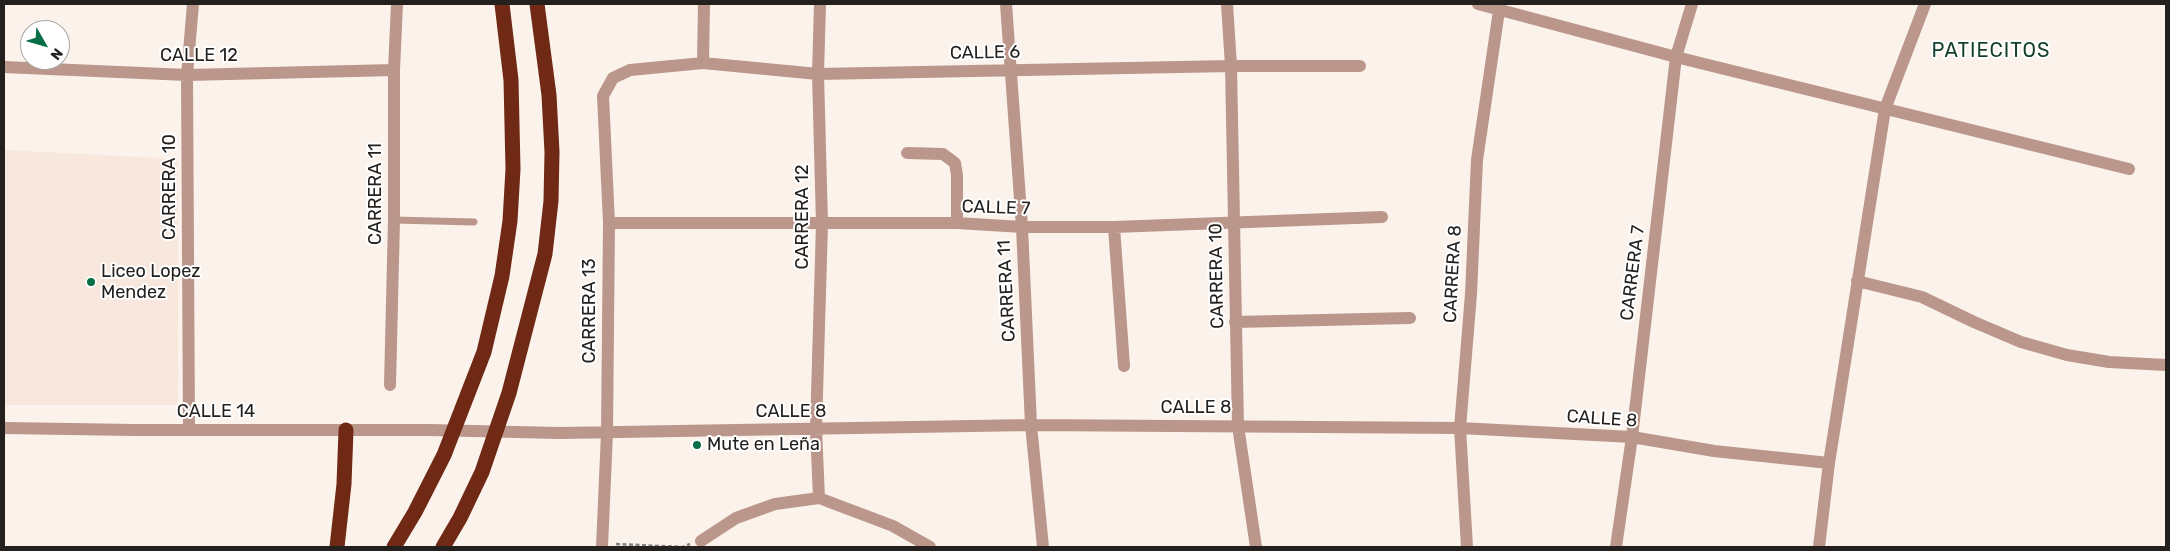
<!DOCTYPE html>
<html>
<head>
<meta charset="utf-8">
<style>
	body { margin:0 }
	#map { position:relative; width:2170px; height:551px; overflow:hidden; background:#fbf2ec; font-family:Rubik,sans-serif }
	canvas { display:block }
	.frame { position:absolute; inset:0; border:5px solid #23201e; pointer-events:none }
	.north { position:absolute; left:20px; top:20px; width:50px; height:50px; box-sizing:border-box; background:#fff; border:1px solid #a7a6a5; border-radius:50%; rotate:128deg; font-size:14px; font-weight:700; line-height:20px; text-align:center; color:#23201e }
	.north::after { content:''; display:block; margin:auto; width:18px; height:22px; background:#076f47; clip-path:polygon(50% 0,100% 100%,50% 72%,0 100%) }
</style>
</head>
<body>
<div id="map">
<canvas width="2170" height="551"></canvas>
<div class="frame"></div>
<div class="north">N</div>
</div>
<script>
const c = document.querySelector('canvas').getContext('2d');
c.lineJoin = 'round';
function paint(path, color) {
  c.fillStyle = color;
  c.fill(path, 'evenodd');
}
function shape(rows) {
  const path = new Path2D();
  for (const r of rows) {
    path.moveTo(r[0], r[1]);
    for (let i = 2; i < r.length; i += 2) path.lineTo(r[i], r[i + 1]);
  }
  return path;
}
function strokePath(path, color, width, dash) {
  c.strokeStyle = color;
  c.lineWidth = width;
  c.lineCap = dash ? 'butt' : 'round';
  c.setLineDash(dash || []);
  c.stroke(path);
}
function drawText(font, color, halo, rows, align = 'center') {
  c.font = font + ' Rubik,sans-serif';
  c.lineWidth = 4;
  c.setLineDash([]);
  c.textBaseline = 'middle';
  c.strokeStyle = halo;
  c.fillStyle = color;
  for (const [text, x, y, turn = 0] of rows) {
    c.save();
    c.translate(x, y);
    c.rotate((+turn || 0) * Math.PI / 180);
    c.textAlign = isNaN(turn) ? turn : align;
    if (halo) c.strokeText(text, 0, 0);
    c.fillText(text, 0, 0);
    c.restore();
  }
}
paint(shape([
	[4,150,178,159,178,405,4,405]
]), '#f7e7dc');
strokePath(shape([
	[616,544,683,547,690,544]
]), '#8a8480', 2.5, [4, 2.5]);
strokePath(shape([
	[394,220,474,222]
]), '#ba968b', 7);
strokePath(shape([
	[1006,4,1022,227,1031,425,1043,547],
	[1227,4,1231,66,1238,426,1256,547],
	[1478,4,1676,57,2129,169],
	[703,63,704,4],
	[4,67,187,75,394,70],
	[907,153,943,154,955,163,957,175,957,223],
	[609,223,957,223,1022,227,1114,227,1382,217],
	[1114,227,1124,366],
	[1857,281,1922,297,1974,322,2021,342,2067,355,2109,362,2166,365],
	[1235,322,1410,318],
	[390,385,394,220,394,70,397,4],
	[4,428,135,430,429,430,560,433,1031,425,1460,428,1632,437,1714,451,1829,463],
	[189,429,187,75,193,4],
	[819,498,816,429,822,224,818,74,820,4],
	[701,541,736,518,775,504,819,498,893,526,930,547],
	[602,547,607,433,609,223,603,96,613,78,630,70,703,63,818,74,1231,66,1360,66],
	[1467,547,1460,428,1471,294,1477,160,1500,4],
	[1616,547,1632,437,1676,57,1692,4],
	[1819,547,1829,463,1885,109,1925,4]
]), '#ba968b', 12);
strokePath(shape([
	[337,547,344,484,346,430],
	[394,547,415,512,444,455,484,352,502,276,510,221,513,169,511,80,502,4],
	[443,547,460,518,482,472,509,393,545,254,551,201,552,152,549,95,537,4]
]), '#6f2915', 15);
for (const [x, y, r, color] of [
	[91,282,5,"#076f47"],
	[697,445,5,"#076f47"]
]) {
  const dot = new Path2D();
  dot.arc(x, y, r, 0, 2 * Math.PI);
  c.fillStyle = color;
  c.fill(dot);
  strokePath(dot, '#fff', 2);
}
drawText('18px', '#23201e', '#fff', [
	["CALLE 6",985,53,-1],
	["CALLE 12",199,56],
	["CARRERA 10",170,187,-90],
	["CARRERA 11",376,194,-90],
	["CALLE 7",996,208,2],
	["CARRERA 12",803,217,-90],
	["CARRERA 7",1633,273,-83],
	["CARRERA 8",1453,274,-87],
	["CARRERA 10",1217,276,-91],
	["CARRERA 11",1007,291,-93],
	["CARRERA 13",590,311,-90],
	["CALLE 8",1196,408],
	["CALLE 14",216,412],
	["CALLE 8",791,412],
	["CALLE 8",1602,419,4]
]);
drawText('18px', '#23201e', '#fff', [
	["Liceo Lopez",101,272],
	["Mendez",101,293],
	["Mute en Leña",707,445]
], 'left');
c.letterSpacing = '1px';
drawText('20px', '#133e29', '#fff', [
	["PATIECITOS",1991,51]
]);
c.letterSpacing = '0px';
</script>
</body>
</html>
